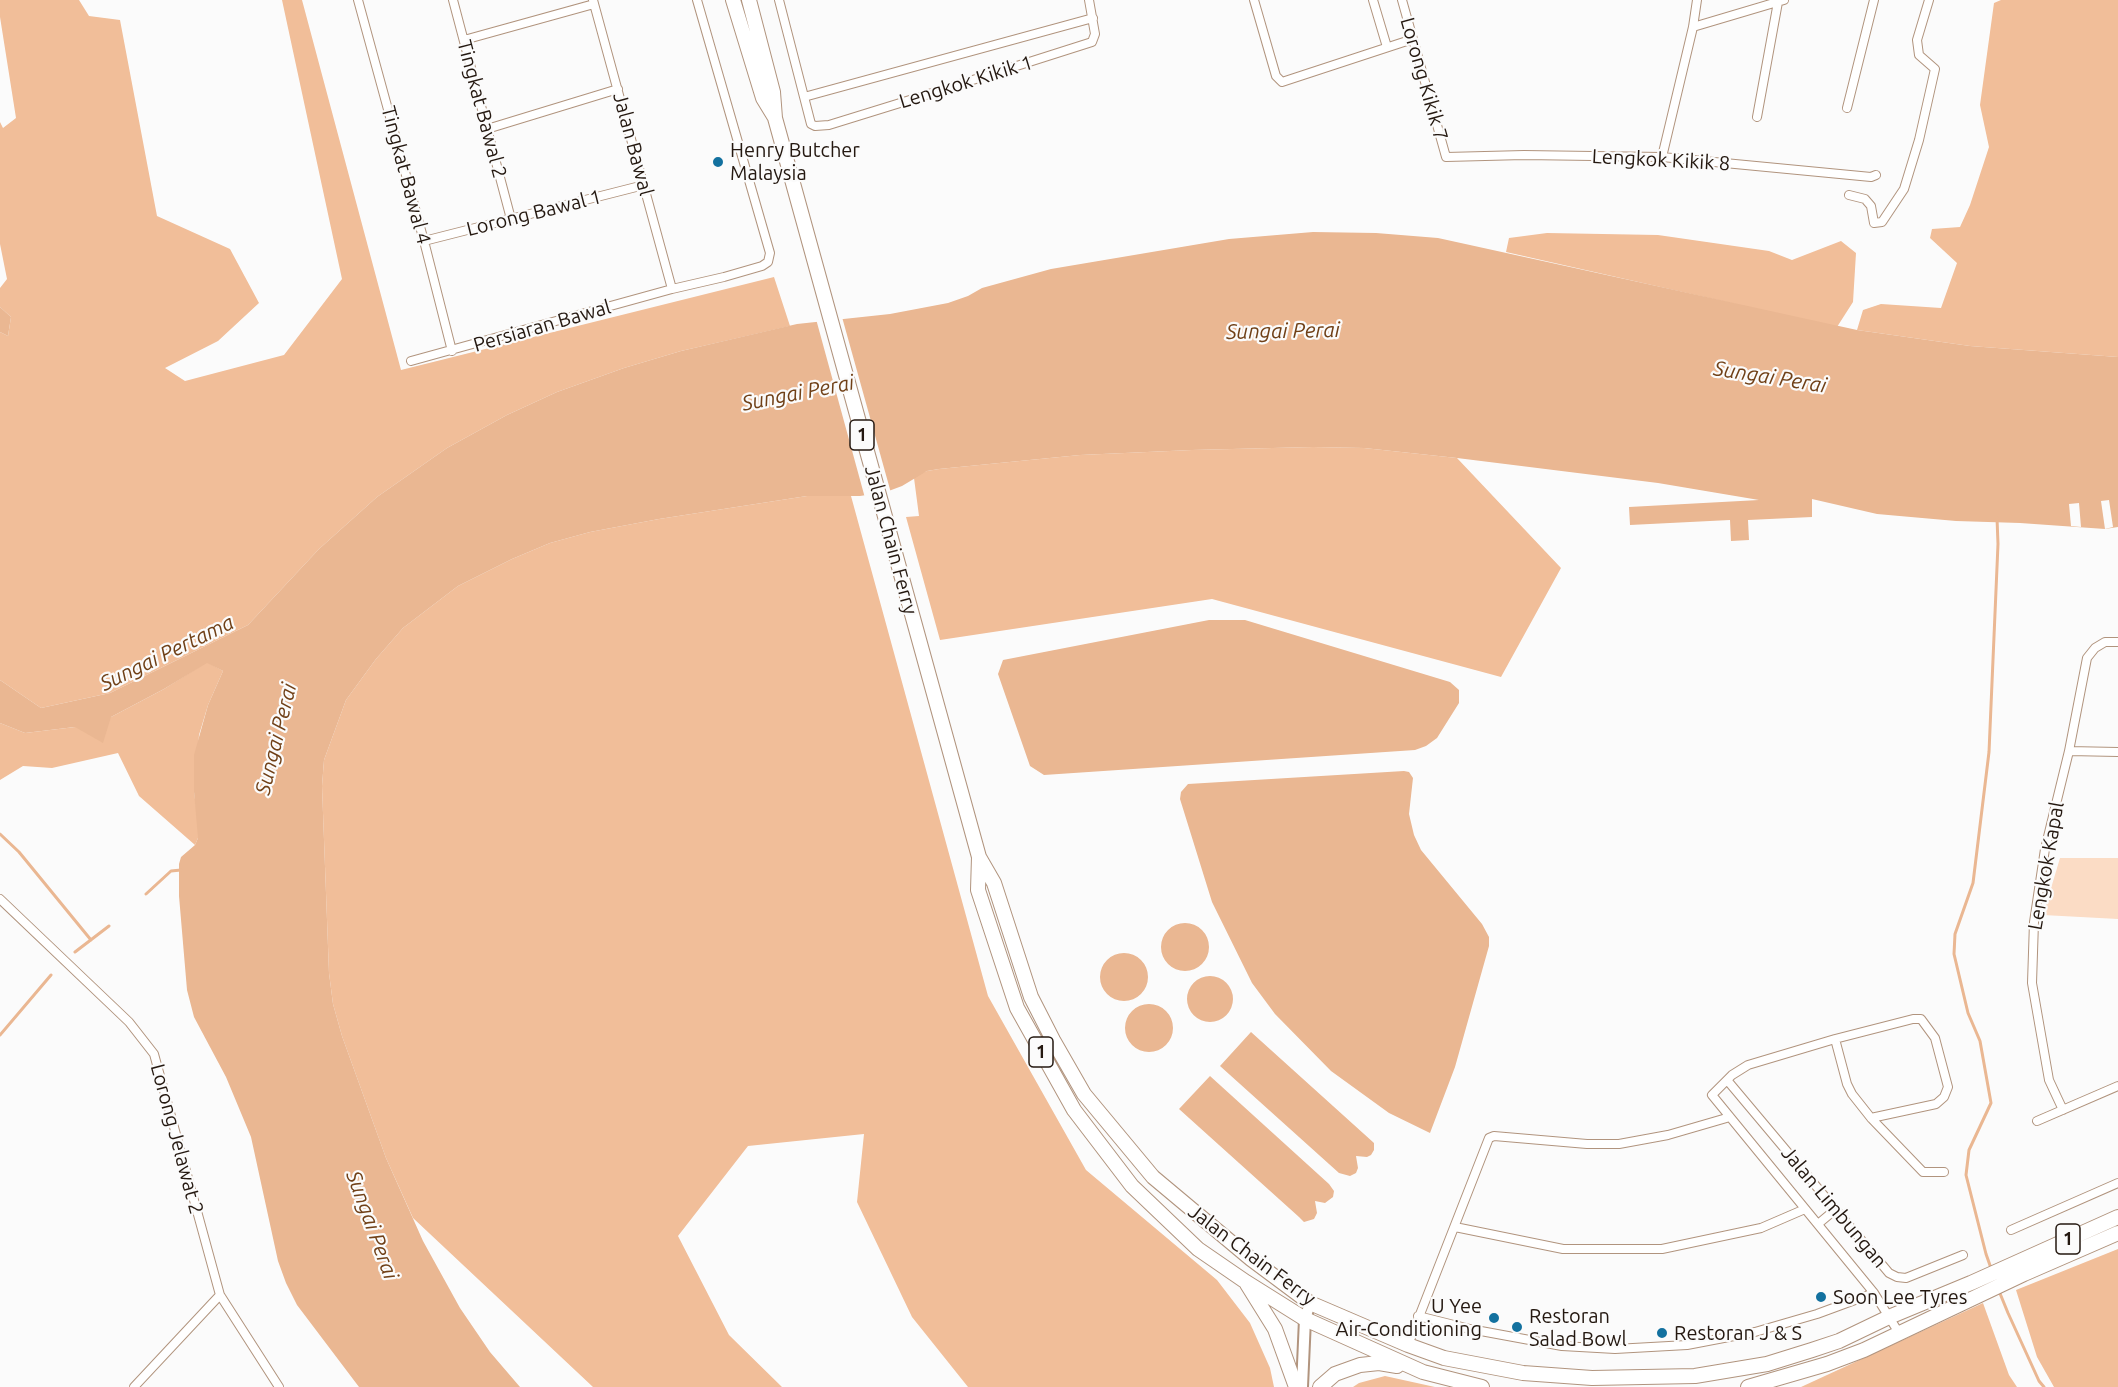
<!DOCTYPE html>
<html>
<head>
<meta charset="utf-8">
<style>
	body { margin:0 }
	canvas { display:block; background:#fbfbfb }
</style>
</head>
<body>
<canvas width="2118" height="1387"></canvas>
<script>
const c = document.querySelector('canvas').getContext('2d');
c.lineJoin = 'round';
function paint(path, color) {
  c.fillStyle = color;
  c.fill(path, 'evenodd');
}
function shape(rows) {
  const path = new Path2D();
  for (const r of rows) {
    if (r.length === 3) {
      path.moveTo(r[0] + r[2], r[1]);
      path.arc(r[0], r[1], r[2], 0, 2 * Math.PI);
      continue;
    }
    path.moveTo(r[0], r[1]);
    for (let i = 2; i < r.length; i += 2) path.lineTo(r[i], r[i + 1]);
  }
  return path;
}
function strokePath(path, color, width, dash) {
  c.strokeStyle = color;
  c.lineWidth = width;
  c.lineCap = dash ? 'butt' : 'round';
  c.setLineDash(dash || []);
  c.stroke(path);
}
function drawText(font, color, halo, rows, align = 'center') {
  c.font = font + ' Ubuntu,sans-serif';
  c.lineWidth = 4.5;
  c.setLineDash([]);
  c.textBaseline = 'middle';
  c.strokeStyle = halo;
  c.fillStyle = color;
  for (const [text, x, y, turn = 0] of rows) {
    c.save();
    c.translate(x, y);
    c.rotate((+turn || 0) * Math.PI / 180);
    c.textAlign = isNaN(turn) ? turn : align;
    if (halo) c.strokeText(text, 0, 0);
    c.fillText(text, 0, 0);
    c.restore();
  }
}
paint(shape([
	[2060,858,2118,858,2118,919,2043,915]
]), '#fbdcc5');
paint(shape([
	[0,0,79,0,89,16,120,20,157,216,230,249,259,303,218,341,165,368,185,381,284,355,342,279,282,0,302,0,401,370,774,277,790,326,681,351,624,368,557,392,507,415,447,448,377,497,319,549,248,625,110,693,41,708,0,680,0,332,8,336,11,317,0,307,0,288,7,279,0,244,0,122,3,128,16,118,0,17],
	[2001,0,2118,0,2118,357,1970,346,1857,330,1863,310,1881,304,1941,308,1957,263,1930,238,1932,229,1960,227,1970,205,1989,147,1980,105,1994,3],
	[1547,233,1658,235,1769,251,1792,260,1841,241,1856,253,1853,302,1837,327,1506,252,1509,238],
	[1313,447,1364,448,1457,458,1561,568,1501,677,1212,599,940,640,906,517,919,516,914,478,917,475,927,471,939,469,1080,455,1192,450],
	[807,496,851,496,988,996,1086,1170,1217,1280,1250,1323,1270,1368,1274,1387,968,1387,912,1317,857,1202,864,1134,748,1146,678,1236,729,1335,782,1387,593,1387,413,1218,386,1158,342,1036,333,1004,329,973,322,786,324,760,346,700,376,659,403,628,458,586,512,559,550,543,590,532,659,519],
	[207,662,223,671,208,705,199,735,194,792,198,821,198,838,195,845,139,796,118,753,52,768,23,766,0,780,0,723,25,733,75,727,111,717,164,689],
	[2118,1249,2118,1387,2054,1387,2037,1357,2016,1290],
	[1983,1303,2009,1375,2017,1387,1801,1387],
	[1385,1376,1435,1387,1353,1387,1359,1383]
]), '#f1be99');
paint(shape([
	[1313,232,1376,233,1438,238,1857,330,1970,346,2118,357,2118,527,2105,529,2020,523,1956,521,1877,514,1812,499,1812,517,1748,520,1749,540,1731,541,1730,520,1630,525,1629,507,1759,500,1658,483,1457,458,1364,448,1313,447,1192,450,1080,455,939,469,927,471,902,486,886,492,860,496,807,496,659,519,590,532,550,543,512,559,458,586,403,628,376,659,346,700,324,760,322,786,329,973,333,1004,342,1036,386,1158,423,1241,460,1308,490,1352,520,1387,359,1387,297,1305,286,1283,278,1261,251,1137,226,1077,194,1017,187,990,179,896,179,864,181,857,195,845,198,838,194,792,194,755,208,705,223,671,207,663,164,689,111,717,103,743,75,727,25,733,0,723,0,680,41,708,110,693,248,625,319,549,377,497,447,448,507,415,557,392,624,368,681,351,797,324,890,314,948,303,968,296,982,288,1051,269,1229,239],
	[0,307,11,317,8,336,0,332],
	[1209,620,1245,620,1450,682,1459,690,1459,703,1437,738,1426,746,1415,750,1044,775,1030,766,998,674,1003,660],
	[1404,771,1409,772,1413,778,1409,814,1414,835,1421,850,1482,924,1489,937,1489,946,1455,1067,1430,1133,1389,1113,1331,1071,1275,1014,1252,983,1212,902,1180,799,1181,792,1188,784],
	[1185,947,24],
	[1124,977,24],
	[1210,999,23],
	[1149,1028,24],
	[1251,1032,1374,1143,1374,1150,1371,1155,1367,1157,1356,1156,1358,1168,1356,1173,1350,1176,1339,1173,1220,1066],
	[1210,1076,1329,1184,1334,1191,1333,1197,1325,1203,1315,1201,1317,1213,1314,1219,1304,1222,1299,1217,1179,1109]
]), '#eab792');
paint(shape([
	[842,317,891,493,887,495,865,498,816,319],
	[2109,500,2113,527,2105,529,2101,501],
	[2079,503,2081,527,2071,526,2069,504]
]), '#fbfbfb');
strokePath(shape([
	[0,834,19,852,91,940],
	[146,894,171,871,181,870],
	[75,952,109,926],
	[0,1035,51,975],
	[1992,1271,1986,1254,1966,1175,1969,1150,1991,1103,1980,1041,1968,1013,1954,954,1955,934,1973,883,1989,752,1998,544,1997,518],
	[1999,1291,2008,1313,2039,1381,2044,1387]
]), '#eab792', 3);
const street = shape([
	[358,0,424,241,452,351],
	[453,0,511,219],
	[593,0,672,289],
	[779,0,811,124,815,126,829,125,913,99,1092,42,1095,34,1089,0],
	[1254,0,1276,76,1282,82,1413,39],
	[1373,0,1387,47],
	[1402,0,1446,157,1524,155,1662,157,1871,177,1876,175],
	[1693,27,1784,0],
	[464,40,594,4],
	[804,97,1093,18],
	[1847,108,1874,0],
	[1757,117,1778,2],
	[487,129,618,89],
	[1662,157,1693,27,1697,0],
	[1849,195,1865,199,1871,206,1874,223,1882,222,1904,189,1919,140,1935,69,1919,55,1917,40,1929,0],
	[424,241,644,185],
	[411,361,672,289,724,277,762,266,768,262,770,253,697,0],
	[2069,751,2118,752],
	[0,899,129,1022,154,1054,220,1295,279,1387],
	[1835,1039,1847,1084,1852,1094,1871,1118,1923,1172,1944,1172],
	[1727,1080,1889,1273,1897,1277,1906,1278,1963,1255],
	[2063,1110,2049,1080,2032,983,2034,922,2045,849,2069,751,2087,658,2095,648,2105,642,2118,642],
	[1871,1118,1936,1104,1944,1097,1948,1087,1935,1038,1921,1019,1913,1019,1835,1039,1748,1065,1732,1075,1712,1095,1874,1293,1899,1333],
	[2037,1121,2118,1086],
	[1818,1224,1836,1209],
	[1455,1227,1563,1249,1662,1249,1761,1228,1805,1209],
	[2011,1230,2118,1183],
	[1418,1316,1470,1329,1562,1346,1615,1349,1687,1345,1755,1332,1817,1314,1874,1293],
	[1408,1345,1489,1138,1494,1136,1587,1144,1619,1144,1668,1135,1730,1117],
	[134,1387,220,1295]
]);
const secondary = shape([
	[1302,1387,1305,1319,1310,1303]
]);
const highway = shape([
	[733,0,763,98,774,116],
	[749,0,773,92,775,118,979,857,994,883,1031,997,1053,1040,1084,1094,1153,1177,1251,1259,1310,1303,1408,1345,1444,1358,1523,1373,1592,1378,1695,1376,1767,1364,1812,1350,1839,1341,1889,1317,1971,1283,2118,1217],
	[979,857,978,890,1017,1008,1074,1110,1132,1186,1198,1249,1246,1282,1305,1319,1423,1372,1482,1387],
	[1247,1284,1275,1329,1296,1387],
	[1320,1387,1335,1374,1360,1365,1379,1363,1397,1366],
	[1748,1387,1827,1364,1864,1350,2024,1274,2118,1233]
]);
strokePath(street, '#b1947e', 10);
strokePath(secondary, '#b1947e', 14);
strokePath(highway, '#b1947e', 16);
strokePath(street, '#fff', 8);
strokePath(secondary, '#fff', 10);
strokePath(highway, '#fff', 14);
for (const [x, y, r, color] of [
	[718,162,6,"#13719f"],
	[1821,1297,6,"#13719f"],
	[1494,1318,6,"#13719f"],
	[1517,1327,6,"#13719f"],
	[1662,1333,6,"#13719f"]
]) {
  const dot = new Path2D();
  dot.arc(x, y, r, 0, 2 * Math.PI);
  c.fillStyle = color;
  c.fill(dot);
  strokePath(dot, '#fbfbfb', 2);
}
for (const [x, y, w] of [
	[862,435,24],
	[1041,1052,24],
	[2068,1239,24]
]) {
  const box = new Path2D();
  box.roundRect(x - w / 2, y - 15, w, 30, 4.5);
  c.fillStyle = '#fbfbfb';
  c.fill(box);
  strokePath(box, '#241810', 1.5);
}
drawText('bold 18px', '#241810', null, [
	["1",862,435],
	["1",1041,1052],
	["1",2068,1239]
]);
drawText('20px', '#241810', '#fbfbfb', [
	["Lorong Kikik 7",1424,79,74],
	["Lengkok Kikik 1",966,82,-17],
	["Tingkat Bawal 2",482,109,75],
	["Jalan Bawal",633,144,75],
	["Lengkok Kikik 8",1661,160,3],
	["Tingkat Bawal 4",406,175,75],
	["Lorong Bawal 1",534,213,-14],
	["Persiaran Bawal",542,326,-16],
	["Jalan Chain Ferry",891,540,75],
	["Lengkok Kapal",2046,866,-80],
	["Lorong Jelawat 2",177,1139,75],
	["Jalan Limbungan",1834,1207,50],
	["Jalan Chain Ferry",1252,1255,37]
]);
drawText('20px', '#241810', '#fbfbfb', [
	["Henry Butcher",730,150],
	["Malaysia",730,173],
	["Soon Lee Tyres",1833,1297],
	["U Yee",1482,1306,"right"],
	["Air-Conditioning",1482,1329,"right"],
	["Restoran",1529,1316],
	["Salad Bowl",1529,1339],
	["Restoran J & S",1674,1333]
], 'left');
drawText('italic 21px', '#704017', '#fbfbfb', [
	["Sungai Perai",1283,331,-1],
	["Sungai Perai",1770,377,9],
	["Sungai Perai",798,393,-11],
	["Sungai Pertama",167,653,-26],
	["Sungai Perai",276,739,-76],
	["Sungai Perai",372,1225,70]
]);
</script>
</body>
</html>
